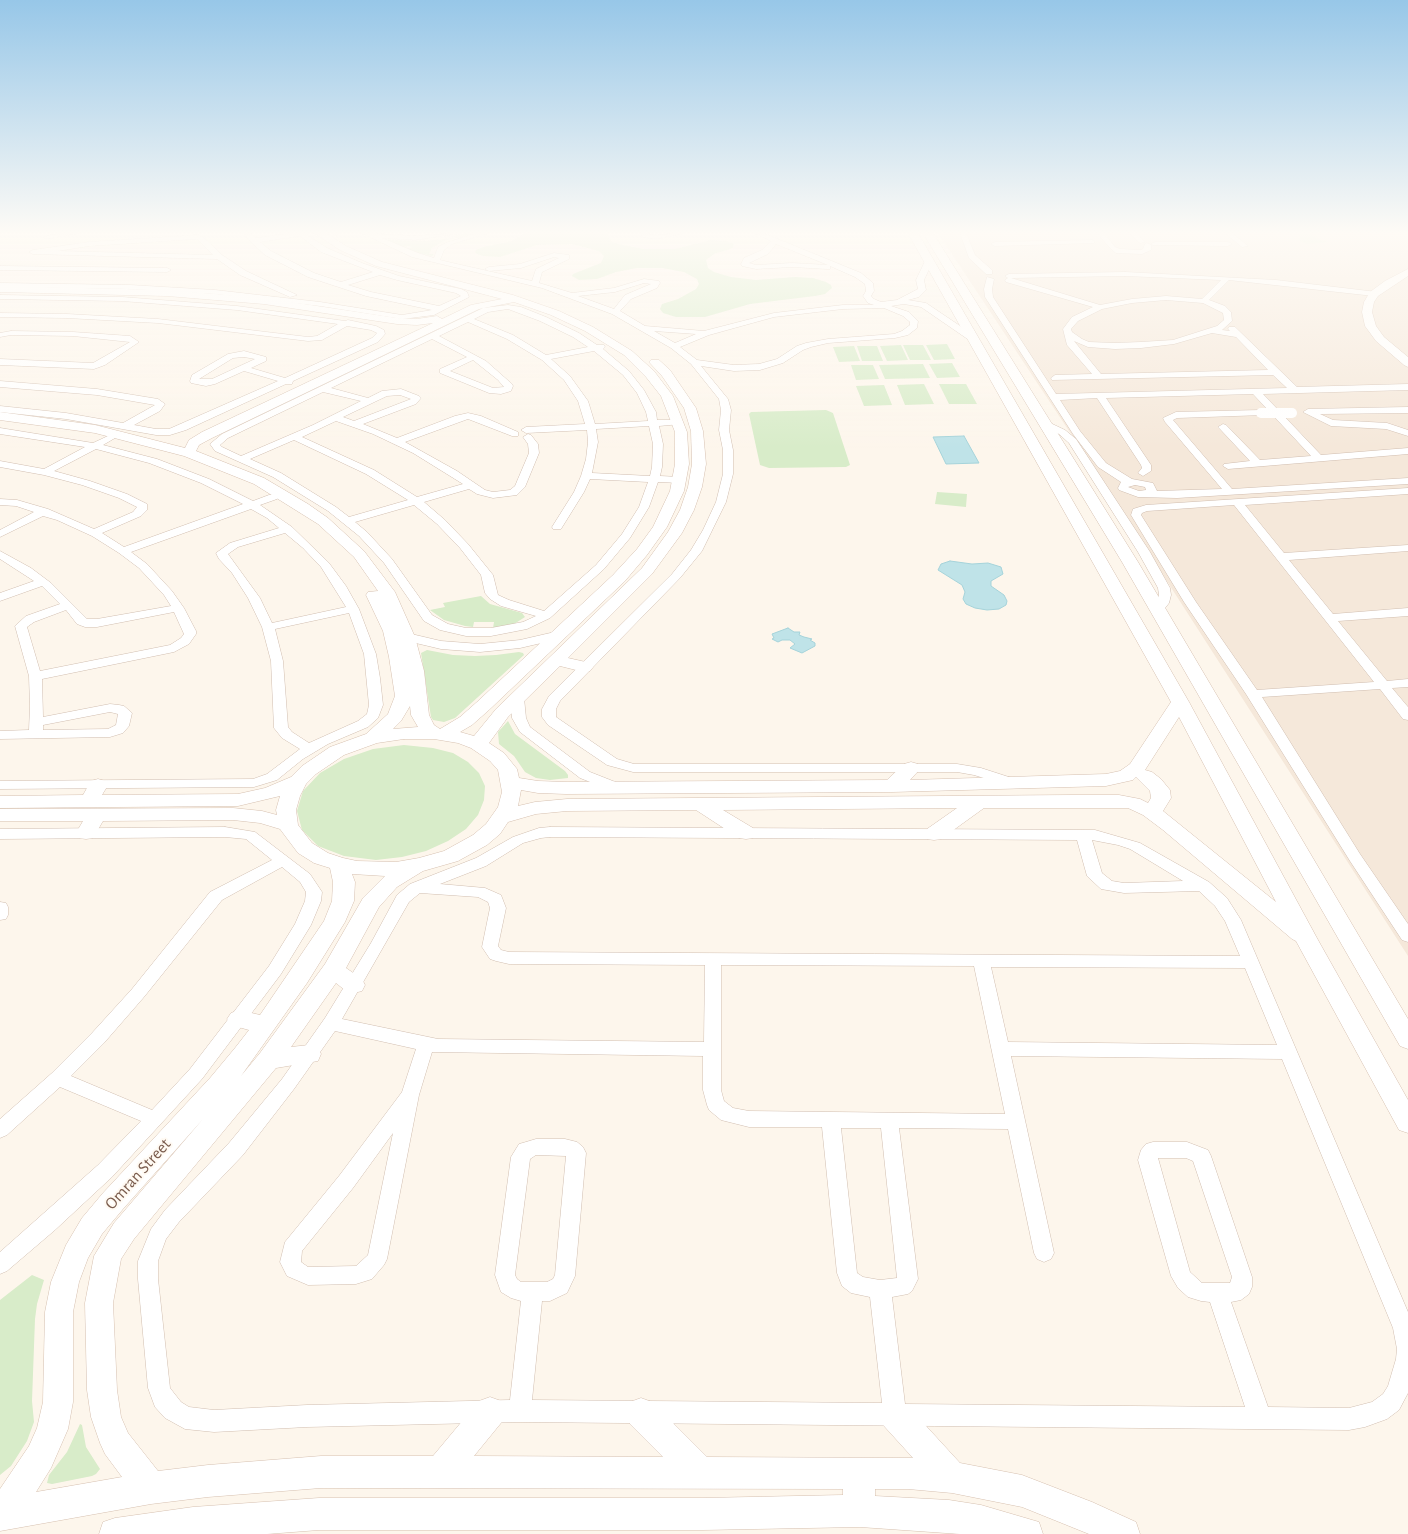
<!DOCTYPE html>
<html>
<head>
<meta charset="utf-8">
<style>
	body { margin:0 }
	canvas { display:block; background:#fdf6ec }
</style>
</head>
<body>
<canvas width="1408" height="1534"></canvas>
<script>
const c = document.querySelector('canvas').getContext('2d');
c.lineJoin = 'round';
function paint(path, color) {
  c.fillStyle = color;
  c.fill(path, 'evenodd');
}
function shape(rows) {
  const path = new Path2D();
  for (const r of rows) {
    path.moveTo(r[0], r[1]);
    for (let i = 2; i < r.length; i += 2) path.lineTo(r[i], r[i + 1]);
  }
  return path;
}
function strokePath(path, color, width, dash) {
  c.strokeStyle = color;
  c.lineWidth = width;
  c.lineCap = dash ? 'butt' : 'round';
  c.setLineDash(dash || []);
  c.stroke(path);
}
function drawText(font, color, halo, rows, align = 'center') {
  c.font = font + ' "Alegreya Sans",sans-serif';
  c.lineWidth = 4;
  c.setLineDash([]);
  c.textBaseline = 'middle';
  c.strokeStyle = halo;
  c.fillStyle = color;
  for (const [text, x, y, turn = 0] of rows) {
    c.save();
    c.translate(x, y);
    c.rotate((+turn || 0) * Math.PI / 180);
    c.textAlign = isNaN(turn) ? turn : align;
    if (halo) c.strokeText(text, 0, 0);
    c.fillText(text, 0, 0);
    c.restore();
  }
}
paint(shape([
	[938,233,1408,233,1408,956,1118,505]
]), '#f5e8da');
paint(shape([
	[467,233,482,233,459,239,454,237,442,242,432,248,429,254,434,254,432,256,405,250,412,247,408,246,401,248,385,240,391,239,392,240,427,241,454,238,452,236],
	[525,233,608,233,608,237,611,241,618,244,644,249,675,249,710,240,727,241,734,244,733,248,714,254,706,260,708,268,714,272,731,277,756,280,795,277,813,278,826,282,831,285,832,288,825,294,815,296,750,304,705,317,676,317,663,313,660,309,662,304,678,299,696,289,699,284,697,279,684,272,662,268,637,268,616,272,597,279,579,280,572,276,573,274,601,263,604,256,599,251,572,244,537,245,500,257,483,256,475,253,476,250,483,247,512,241],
	[1299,233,1310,233,1318,239,1329,242,1307,244,1300,241],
	[947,344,955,359,934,360,926,345],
	[901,345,908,360,887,361,880,346],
	[903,345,923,345,931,360,910,360],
	[854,346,860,361,839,362,833,347],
	[857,346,877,346,883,361,862,361],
	[952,363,960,377,937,378,929,364],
	[923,364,930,378,885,379,879,365],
	[851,365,873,365,879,379,856,380],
	[924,384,934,404,905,405,897,385],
	[939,384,966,384,977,404,949,404],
	[884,385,892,405,864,406,856,386],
	[826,410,833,413,850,465,846,467,769,468,760,465,749,414,751,412],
	[937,492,967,494,966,507,935,504],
	[481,596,490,604,522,613,525,617,514,624,493,628,494,622,474,622,473,627,465,626,444,620,430,610,445,607,443,603],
	[427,650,453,655,475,656,496,655,519,652,523,653,524,655,455,718,444,722,433,720,431,717,421,653],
	[508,721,515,734,565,771,568,775,568,778,550,780,536,778,525,772,514,756,499,744,498,732],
	[404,745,433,748,453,753,468,762,479,773,485,786,484,800,478,815,466,829,448,841,426,851,402,857,376,860,344,856,318,846,302,830,297,811,303,791,320,773,344,759,373,749],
	[32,1275,44,1280,37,1304,35,1319,32,1401,34,1422,27,1441,11,1466,0,1475,0,1300],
	[80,1424,82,1425,86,1447,100,1469,96,1474,92,1476,52,1484,47,1483,49,1475,67,1452]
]), '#d8ecc9');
const water = shape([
	[964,436,979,463,946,464,933,437,964,436],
	[950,561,972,564,988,563,1001,567,1003,574,991,581,991,586,1004,595,1007,601,1006,605,999,609,987,610,975,608,966,604,963,599,965,592,962,585,938,570,941,564,950,561],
	[788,628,794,632,800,632,799,635,804,637,812,639,810,640,815,643,815,646,802,653,790,648,795,644,790,640,782,640,778,642,772,639,774,638,772,634,788,628]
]);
paint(water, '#bfe3e8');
strokePath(water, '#a5d3da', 1);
const street = shape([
	[60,233,80,233,46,239,43,237,60,233],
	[243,233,250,233,256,238,291,233,309,233,307,235,327,248,362,263,399,276,461,289,467,292,469,297,434,315,402,319,320,306,215,294,130,289,0,287,0,283,130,285,215,290,320,302,402,315,432,310,366,296,308,277,265,255,251,242,243,233],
	[300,236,321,252,373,272,341,282,314,273,271,251,260,242,300,236],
	[380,275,397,280,456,293,461,296,439,306,371,292,348,285,380,275],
	[332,233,338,233,338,234,335,236,332,233],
	[361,233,415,236,461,233,415,240,382,238,418,253,434,258,438,247,448,242,478,233,489,233,452,244,444,250,440,260,448,262,532,281,536,269,559,258,554,257,521,268,489,271,485,269,489,267,520,264,554,253,569,255,569,259,542,272,539,283,572,293,614,288,644,279,659,281,660,283,657,288,631,299,620,311,645,326,704,331,774,313,843,305,874,305,868,303,863,296,866,291,865,284,855,277,830,266,830,269,827,269,792,267,756,269,742,266,741,264,744,258,762,250,771,241,754,233,763,233,861,273,873,283,874,291,871,296,874,299,881,302,897,300,918,289,916,280,926,259,932,259,933,261,924,280,926,290,919,297,908,300,926,303,975,336,975,340,969,340,921,307,904,304,891,306,909,312,918,321,917,328,908,335,895,338,828,343,811,347,803,350,783,363,760,370,734,371,701,366,728,399,731,410,729,430,733,450,733,474,726,502,702,551,680,578,560,701,556,709,556,717,617,759,634,764,957,764,981,768,1018,780,1020,783,1018,786,1013,787,974,775,957,772,633,772,607,765,548,725,542,717,542,709,549,696,672,574,691,550,703,530,716,502,723,474,723,450,719,430,721,410,719,399,691,364,671,348,612,314,542,288,412,257,361,233],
	[776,244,828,265,792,263,756,265,749,263,768,254,776,244],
	[644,283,651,284,625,295,614,309,578,296,615,292,644,283],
	[884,308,903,316,910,322,910,325,902,331,894,334,828,339,806,343,797,346,777,359,759,364,734,365,697,360,680,347,709,335,774,317,843,309,884,308],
	[654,331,696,334,675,343,654,331],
	[641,233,655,235,686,233,655,239,643,237,641,233],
	[960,233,966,233,975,255,992,270,992,274,986,274,969,258,960,233],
	[1097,233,1104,233,1115,247,1120,249,1141,250,1143,249,1145,244,1147,243,1151,245,1151,250,1142,254,1116,253,1111,249,1097,233],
	[1129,233,1136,233,1145,242,1140,243,1129,233],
	[1225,233,1232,233,1248,246,1242,247,1225,233],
	[198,235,204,238,222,255,246,271,297,295,290,297,240,275,217,259,33,254,29,252,33,250,89,242,198,235],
	[197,239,213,255,58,251,89,246,197,239],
	[1092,240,1094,241,1094,243,995,246,991,244,995,242,1092,240],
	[1155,242,1228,242,1232,244,1228,246,1153,245,1151,244,1155,242],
	[0,266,167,268,171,270,167,272,0,270,0,266],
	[1125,272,1276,280,1377,292,1377,296,1374,296,1229,280,1209,300,1225,306,1231,312,1232,321,1222,330,1230,331,1228,329,1229,327,1235,327,1297,387,1408,384,1408,390,1263,394,1321,455,1408,448,1408,454,1228,469,1223,466,1224,464,1250,461,1220,429,1218,427,1223,424,1226,425,1260,460,1311,456,1253,394,1106,398,1151,465,1151,471,1143,476,1138,473,1142,468,1141,465,1097,398,1060,400,1080,431,1106,463,1132,479,1153,483,1157,491,1222,489,1165,422,1163,418,1176,412,1261,410,1264,411,1264,415,1177,418,1173,420,1232,489,1408,478,1408,484,1177,498,1138,497,1119,490,1118,488,1121,482,1098,467,1073,434,985,297,984,289,987,277,994,279,992,289,993,297,1056,394,1287,388,1273,375,1052,380,1051,378,1055,375,1092,374,1067,345,1063,329,1072,317,1093,307,1006,282,1005,280,1008,278,1005,276,1009,274,1125,272],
	[1125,276,1221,280,1202,299,1166,296,1132,299,1100,305,1011,278,1125,276],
	[1166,300,1203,303,1223,313,1224,320,1217,326,1173,340,1141,342,1115,343,1089,342,1082,339,1072,332,1071,329,1078,321,1102,309,1132,303,1166,300],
	[1212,333,1236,337,1268,370,1101,374,1074,341,1088,347,1115,349,1141,348,1174,344,1212,333],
	[1135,485,1145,487,1146,490,1139,491,1128,487,1135,485],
	[0,295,122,297,237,306,345,321,348,320,376,326,384,330,385,334,378,342,293,381,292,384,286,384,186,430,170,435,156,435,66,419,0,412,0,406,66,413,123,423,155,405,97,395,0,387,0,381,97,389,158,399,165,404,160,411,134,425,156,429,169,429,278,381,244,371,215,384,206,386,191,383,190,381,192,375,228,354,244,351,266,357,266,361,251,368,285,378,372,338,377,333,371,330,347,326,322,340,308,341,158,323,67,318,0,317,0,313,67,314,158,319,308,337,317,336,338,324,237,310,122,301,0,299,0,295],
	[244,357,255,359,212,379,199,379,233,358,244,357],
	[508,305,521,307,546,317,579,333,597,345,604,345,605,347,603,349,629,371,644,390,656,412,657,420,681,420,681,424,659,426,663,444,662,467,660,476,680,477,685,480,680,483,658,482,649,507,630,538,604,569,550,618,527,629,491,636,466,636,440,630,424,621,384,563,359,536,328,511,273,477,215,451,210,444,222,434,483,308,508,305],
	[508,309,540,321,573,337,588,347,546,355,513,335,474,319,488,312,508,309],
	[468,322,507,339,542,360,564,380,578,401,585,424,526,427,521,430,526,433,587,430,588,442,586,459,581,476,574,492,552,527,553,529,561,529,584,492,590,479,648,482,639,507,622,534,596,565,544,611,509,600,498,595,493,575,468,544,445,520,424,502,469,489,477,494,493,498,517,495,525,487,539,453,538,444,531,435,528,434,523,437,528,444,529,453,515,486,510,490,493,492,485,490,457,471,405,442,468,419,512,436,518,436,518,432,481,416,468,413,455,416,397,438,363,424,416,404,421,398,419,396,401,389,382,391,368,398,331,388,432,339,467,357,440,369,440,373,489,393,501,394,511,391,513,386,512,384,486,361,439,336,468,322],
	[594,351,623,375,637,393,646,412,648,421,595,424,588,401,570,376,551,359,594,351],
	[473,360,498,380,504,387,493,388,450,371,473,360],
	[323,392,361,401,313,425,241,456,222,447,220,445,228,438,323,392],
	[400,395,411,399,354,421,343,417,387,396,400,395],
	[336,421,373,434,413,453,463,484,417,497,374,470,302,437,336,421],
	[649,426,653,444,652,467,650,476,592,473,598,442,596,429,649,426],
	[294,440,366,474,408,500,349,517,336,507,281,473,250,459,294,440],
	[414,505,437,524,460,548,481,575,485,593,490,599,501,606,536,616,523,622,491,628,466,628,448,624,432,615,392,559,367,532,355,522,414,505],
	[11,331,73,332,130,336,139,342,105,365,94,369,0,365,0,359,93,363,130,342,73,336,11,335,0,337,0,333,11,331],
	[1408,407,1408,413,1320,414,1333,420,1387,423,1408,430,1408,436,1386,429,1331,426,1303,412,1308,409,1408,407],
	[1044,420,1065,430,1076,439,1150,552,1170,588,1171,595,1169,603,1162,612,1158,613,1152,609,1157,602,1159,595,1158,588,1138,552,1069,443,1059,434,1041,425,1039,423,1044,420],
	[0,428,93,443,110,435,115,438,103,445,157,459,209,479,253,501,269,495,277,495,278,497,277,499,260,505,292,527,329,563,346,586,359,609,376,654,380,678,383,705,378,718,368,727,328,744,303,759,277,780,254,787,0,789,0,781,253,779,267,774,300,749,282,738,274,728,271,661,262,627,248,598,232,573,219,559,216,553,230,543,279,528,267,518,251,509,131,552,147,564,172,591,184,608,196,631,196,634,189,644,174,652,42,679,43,717,110,704,119,705,124,706,132,713,129,726,123,733,110,737,0,739,0,731,29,730,30,706,29,676,15,626,26,616,60,604,42,586,0,601,0,593,34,581,0,559,0,551,31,568,51,583,87,619,97,619,171,606,164,595,139,568,119,553,92,536,57,520,43,516,0,537,0,530,34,512,16,506,0,505,0,499,17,500,48,509,94,529,133,512,137,507,119,498,82,485,44,475,0,467,0,461,44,469,85,447,0,434,0,428],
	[96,449,149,463,201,483,243,504,124,547,102,533,141,516,147,510,147,504,127,494,90,481,54,471,96,449],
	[285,533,303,548,321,567,346,607,272,623,260,598,228,554,238,547,285,533],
	[66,610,77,624,85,627,97,627,174,612,184,634,181,638,170,645,40,671,27,627,34,622,66,610],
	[349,613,364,654,369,705,367,714,358,721,309,743,292,732,288,727,283,661,275,629,349,613],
	[110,712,118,714,116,725,108,729,43,730,43,725,110,712],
	[1408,488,1408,494,1245,505,1284,553,1408,545,1408,551,1289,560,1333,614,1408,608,1408,616,1338,621,1387,681,1408,679,1408,687,1392,688,1408,707,1408,720,1403,719,1380,689,1262,697,1360,854,1408,924,1408,942,1402,940,1350,861,1246,694,1184,602,1131,515,1133,509,1146,505,1408,488],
	[1234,505,1374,682,1257,690,1196,602,1141,515,1142,513,1147,511,1234,505],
	[559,631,565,635,563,638,520,648,480,652,441,649,403,640,401,637,407,633,441,641,480,644,520,640,559,631],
	[517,694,524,698,526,718,530,727,590,772,623,785,625,788,623,791,613,791,580,778,520,732,512,718,510,698,517,694],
	[225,827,255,832,310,874,322,892,321,901,311,925,281,974,202,1079,112,1177,55,1230,7,1271,0,1274,0,1252,98,1165,141,1121,60,1087,7,1135,0,1138,0,1119,52,1073,92,1033,132,989,210,892,272,860,246,839,225,837,0,839,0,829,225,827],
	[282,867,300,882,306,892,305,901,295,924,269,966,190,1069,152,1110,71,1076,104,1043,144,997,222,900,282,867],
	[550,827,1095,830,1140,843,1209,882,1227,898,1241,920,1408,1312,1408,1393,1399,1410,1387,1419,1365,1427,1349,1430,520,1422,307,1427,214,1432,185,1429,165,1418,155,1407,148,1388,138,1279,138,1261,151,1229,165,1210,229,1143,282,1079,325,1018,371,943,397,895,410,884,476,858,513,837,539,828,550,827],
	[550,837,1077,840,1087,876,1101,889,1124,893,1199,891,1215,906,1225,921,1240,956,509,952,501,950,498,946,506,908,501,895,485,888,440,884,486,866,523,843,541,838,550,837],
	[1092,840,1118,845,1130,849,1183,881,1124,883,1112,881,1102,873,1092,840],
	[420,893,478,897,488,902,490,908,482,947,490,959,496,961,509,964,705,965,704,1042,438,1039,342,1019,409,902,420,893],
	[721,965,974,966,1005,1114,749,1111,733,1108,724,1101,721,1090,721,965],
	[991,967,1245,968,1277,1045,1008,1042,991,967],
	[335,1031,416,1049,402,1092,339,1176,285,1242,280,1262,287,1276,308,1285,356,1284,372,1279,384,1265,387,1259,419,1095,432,1052,703,1056,703,1090,707,1105,709,1110,721,1120,749,1127,822,1127,837,1273,842,1286,851,1293,870,1297,882,1403,532,1400,542,1301,550,1301,567,1293,575,1276,586,1153,583,1147,577,1142,565,1139,536,1139,526,1142,519,1144,511,1157,495,1275,501,1292,511,1298,521,1301,510,1400,307,1405,214,1410,189,1407,181,1402,170,1388,158,1279,158,1261,166,1239,179,1222,243,1155,294,1089,335,1031],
	[1011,1056,1282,1059,1393,1328,1397,1349,1396,1359,1388,1386,1383,1394,1372,1402,1349,1408,1268,1407,1231,1302,1241,1300,1249,1294,1252,1287,1252,1277,1211,1156,1208,1150,1187,1142,1153,1142,1146,1144,1141,1150,1138,1160,1171,1276,1178,1288,1188,1297,1201,1301,1210,1302,1245,1407,905,1404,892,1297,908,1294,912,1291,918,1279,899,1128,1008,1129,1034,1253,1037,1259,1044,1262,1051,1259,1054,1253,1011,1056],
	[841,1128,881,1128,897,1278,880,1280,863,1277,857,1273,841,1128],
	[393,1133,368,1255,356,1266,308,1267,301,1262,302,1251,353,1188,393,1133],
	[536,1155,566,1156,555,1275,553,1279,547,1282,521,1282,517,1279,515,1275,530,1159,536,1155],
	[1158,1158,1186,1158,1193,1161,1232,1277,1230,1283,1202,1283,1190,1272,1158,1158],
	[0,902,6,903,8,907,8,915,6,919,0,920,0,902]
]);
const secondary = shape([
	[314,233,326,233,346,246,382,262,513,295,559,311,593,327,632,351,654,371,673,396,687,432,689,464,684,491,667,527,647,555,625,581,489,710,472,725,460,732,474,736,496,709,642,568,668,532,680,510,688,487,692,464,691,431,684,408,662,376,649,362,651,360,659,360,670,370,696,408,703,431,706,464,702,487,694,510,682,533,652,574,568,658,590,663,593,667,590,671,584,672,560,666,508,717,489,743,504,753,517,769,519,778,538,781,566,782,887,780,904,764,911,762,918,764,921,768,910,780,1106,774,1120,771,1130,764,1171,702,908,233,918,233,1189,702,1318,940,1408,1100,1408,1133,1399,1130,1296,941,1292,939,1163,830,1143,815,1128,808,984,808,941,839,934,840,927,839,924,834,927,829,957,808,723,810,753,828,756,833,753,838,746,839,739,838,696,810,567,811,536,814,508,822,500,834,487,845,458,861,423,871,397,887,379,907,346,968,362,979,365,985,362,991,354,993,346,991,336,983,291,1047,309,1045,318,1047,321,1054,318,1061,276,1068,134,1239,121,1259,113,1303,117,1390,121,1417,128,1433,158,1471,208,1465,321,1456,433,1456,479,1401,490,1397,501,1401,505,1412,501,1423,474,1456,663,1457,630,1424,626,1413,630,1402,641,1398,652,1402,707,1457,913,1458,884,1426,880,1415,884,1404,895,1400,906,1404,960,1463,1022,1475,1092,1502,1136,1522,1140,1534,1089,1534,1022,1507,952,1493,908,1489,875,1489,875,1496,949,1500,981,1505,1039,1522,1043,1534,960,1534,860,1527,703,1530,319,1530,267,1534,99,1534,103,1522,115,1518,193,1507,319,1498,703,1498,843,1495,843,1489,321,1488,208,1497,151,1504,0,1531,0,1489,29,1446,37,1428,43,1402,45,1312,51,1282,66,1245,82,1218,103,1193,210,1078,235,1048,249,1030,231,1025,227,1019,231,1013,239,1010,260,1015,324,921,332,901,333,882,330,868,314,863,298,853,280,829,260,823,233,820,103,821,93,838,86,839,79,838,76,833,83,821,0,821,0,809,233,808,262,811,277,815,276,810,280,796,238,806,0,808,0,796,83,795,91,781,98,779,105,781,108,785,102,795,238,794,265,788,291,777,302,766,330,747,366,734,388,714,395,696,389,657,383,631,366,595,368,592,378,591,354,557,318,524,254,484,184,456,95,433,0,420,0,412,95,425,185,448,189,440,202,432,433,323,417,325,397,324,264,304,167,296,0,292,0,286,167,290,264,298,397,318,417,319,437,316,442,319,471,305,502,299,376,266,340,250,314,233],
	[514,302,551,315,585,331,624,355,646,377,661,396,675,432,675,464,670,491,653,527,637,549,613,575,477,702,460,717,440,729,434,725,429,715,424,671,415,637,395,592,364,551,328,518,308,504,264,478,196,451,199,445,212,438,479,309,514,302],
	[410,706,411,715,418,727,393,729,401,721,410,706],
	[1179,717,1276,902,1163,811,1171,798,1170,790,1161,779,1152,772,1145,770,1179,717],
	[404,739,434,739,458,743,471,748,490,761,498,770,502,792,498,807,486,824,473,835,444,851,419,858,396,862,357,861,343,858,328,853,312,843,298,825,296,810,300,796,306,784,316,774,344,755,377,743,404,739],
	[1136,777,1150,791,1151,798,1148,803,1140,799,1119,795,1070,795,567,799,535,802,518,806,521,790,538,793,566,794,892,792,1106,786,1133,780,1136,777],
	[352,874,385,876,363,898,325,964,260,1053,241,1076,307,983,345,922,354,901,355,882,352,874],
	[203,1119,114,1223,94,1256,85,1303,87,1390,91,1417,100,1443,105,1454,122,1477,36,1492,51,1468,68,1429,73,1402,73,1312,79,1282,88,1258,102,1234,123,1209,203,1119],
	[923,233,933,233,1138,562,1408,1019,1408,1049,1400,1046,1122,562,923,233],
	[1408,269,1408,276,1378,296,1374,302,1372,312,1376,326,1384,337,1408,357,1408,367,1404,365,1376,341,1365,326,1362,312,1364,302,1370,292,1385,281,1408,269]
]);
strokePath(street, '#d1beb0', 1);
strokePath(secondary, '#d6c0b0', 1);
paint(street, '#fff');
paint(secondary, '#fff');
const streetBridge = shape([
	[1261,413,1292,413]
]);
strokePath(streetBridge, '#d1beb0', 10, []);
strokePath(streetBridge, '#fff', 10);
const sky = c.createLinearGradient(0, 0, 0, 448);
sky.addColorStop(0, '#97c7e8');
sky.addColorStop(0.52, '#fefbf6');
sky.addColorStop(1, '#fefbf600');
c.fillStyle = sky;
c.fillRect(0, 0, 1408, 448);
drawText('17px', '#7a5c4d', '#fffaf3', [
	["Omran Street",138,1174,-48]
]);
</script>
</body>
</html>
